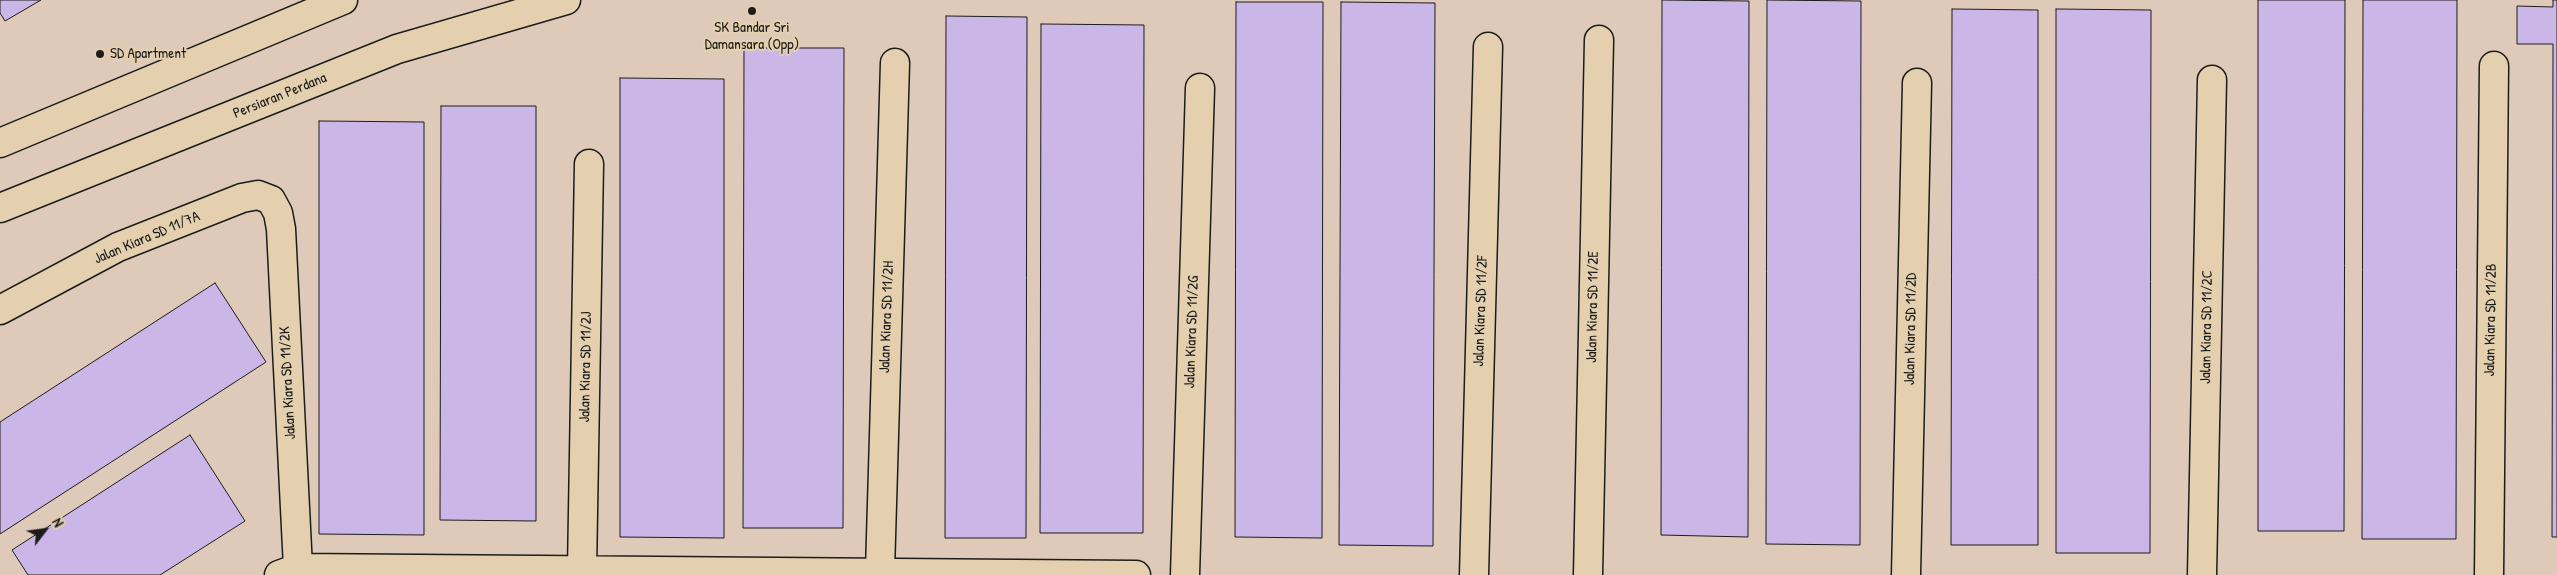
<!DOCTYPE html>
<html>
<head>
<meta charset="utf-8">
<style>
	body { margin:0 }
	#map { position:relative; width:2557px; height:575px; overflow:hidden; background:#dfcab9; font-family:"Patrick Hand",sans-serif }
	canvas { display:block }
	.north { position:absolute; left:20px; top:505px; width:50px; height:50px; -webkit-text-stroke:4px #e4cfae; paint-order:stroke; rotate:60deg; font-size:14px; font-weight:700; line-height:20px; text-align:center; color:#1c1c1c }
	.north::after { content:''; display:block; margin:auto; width:18px; height:22px; background:#1c1c1c; clip-path:polygon(50% 0,100% 100%,50% 72%,0 100%) }
</style>
</head>
<body>
<div id="map">
<canvas width="2557" height="575"></canvas>
<div class="north">N</div>
</div>
<script>
const c = document.querySelector('canvas').getContext('2d');
c.lineJoin = 'round';
function paint(path, color) {
  c.fillStyle = color;
  c.fill(path, 'evenodd');
}
function shape(rows) {
  const path = new Path2D();
  for (const r of rows) {
    path.moveTo(r[0], r[1]);
    for (let i = 2; i < r.length; i += 2) path.lineTo(r[i], r[i + 1]);
  }
  return path;
}
function strokePath(path, color, width, dash) {
  c.strokeStyle = color;
  c.lineWidth = width;
  c.lineCap = dash ? 'butt' : 'round';
  c.setLineDash(dash || []);
  c.stroke(path);
}
function drawText(font, color, halo, rows, align = 'center') {
  c.font = font + ' "Patrick Hand",sans-serif';
  c.lineWidth = 4;
  c.setLineDash([]);
  c.textBaseline = 'middle';
  c.strokeStyle = halo;
  c.fillStyle = color;
  for (const [text, x, y, turn = 0] of rows) {
    c.save();
    c.translate(x, y);
    c.rotate((+turn || 0) * Math.PI / 180);
    c.textAlign = isNaN(turn) ? turn : align;
    if (halo) c.strokeText(text, 0, 0);
    c.fillText(text, 0, 0);
    c.restore();
  }
}
const building = shape([
	[0,0,41,0,5,21,0,13,0,0],
	[1662,0,1749,1,1748,537,1661,535,1662,0],
	[1767,0,1861,1,1860,545,1766,544,1767,0],
	[2258,0,2345,0,2344,531,2258,531,2258,0],
	[2363,0,2457,0,2456,539,2362,539,2363,0],
	[2553,0,2557,0,2557,537,2552,537,2553,44,2517,44,2517,6,2553,7,2553,0],
	[1236,2,1323,2,1322,538,1235,537,1236,2],
	[1341,2,1435,3,1433,546,1339,545,1341,2],
	[1952,9,2038,10,2038,545,1951,545,1952,9],
	[2056,9,2151,10,2150,553,2056,553,2056,9],
	[946,16,1027,17,1026,538,945,538,946,16],
	[1041,24,1144,25,1143,533,1040,533,1041,24],
	[744,48,844,48,843,528,743,528,744,48],
	[620,78,724,79,724,538,620,537,620,78],
	[441,106,536,106,536,521,440,520,441,106],
	[319,121,424,122,424,535,319,534,319,121],
	[215,283,266,362,0,534,0,422,215,283],
	[190,435,245,521,160,575,28,575,12,550,190,435]
]);
paint(building, '#cab7e7');
strokePath(building, '#1c1c1c', 1);
const minor = shape([
	[0,310,118,247,242,198,258,195,271,200,278,213,281,229,298,568],
	[582,570,589,164],
	[880,571,895,63],
	[279,575,298,568,1136,575],
	[1185,575,1200,88],
	[1474,575,1488,47],
	[1588,575,1599,40],
	[1906,575,1917,83],
	[2202,575,2212,80],
	[2489,575,2494,66]
]);
const major = shape([
	[0,143,343,0],
	[0,208,397,49,566,0]
]);
strokePath(minor, '#1c1c1c', 31);
strokePath(major, '#1c1c1c', 31);
strokePath(minor, '#e4cfae', 28);
strokePath(major, '#e4cfae', 28);
for (const [x, y, r, color] of [
	[752,11,5,"#1c1c1c"],
	[100,54,5,"#1c1c1c"]
]) {
  const dot = new Path2D();
  dot.arc(x, y, r, 0, 2 * Math.PI);
  c.fillStyle = color;
  c.fill(dot);
  strokePath(dot, '#e4cfae', 2);
}
drawText('15px', '#1c1c1c', '#e4cfae', [
	["SK Bandar Sri",752,28],
	["Damansara (Opp)",752,45],
	["SD Apartment",110,54,"left"]
]);
drawText('15px', '#1c1c1c', '#e4cfae', [
	["Persiaran Perdana",280,96,-22],
	["Jalan Kiara SD 11/7A",147,238,-23],
	["Jalan Kiara SD 11/2E",1593,307,-89],
	["Jalan Kiara SD 11/2F",1481,311,-88],
	["Jalan Kiara SD 11/2H",887,317,-88],
	["Jalan Kiara SD 11/2B",2491,320,-89],
	["Jalan Kiara SD 11/2C",2207,327,-89],
	["Jalan Kiara SD 11/2D",1911,329,-89],
	["Jalan Kiara SD 11/2G",1192,332,-88],
	["Jalan Kiara SD 11/2J",586,367,-89],
	["Jalan Kiara SD 11/2K",288,383,-93]
]);
</script>
</body>
</html>
